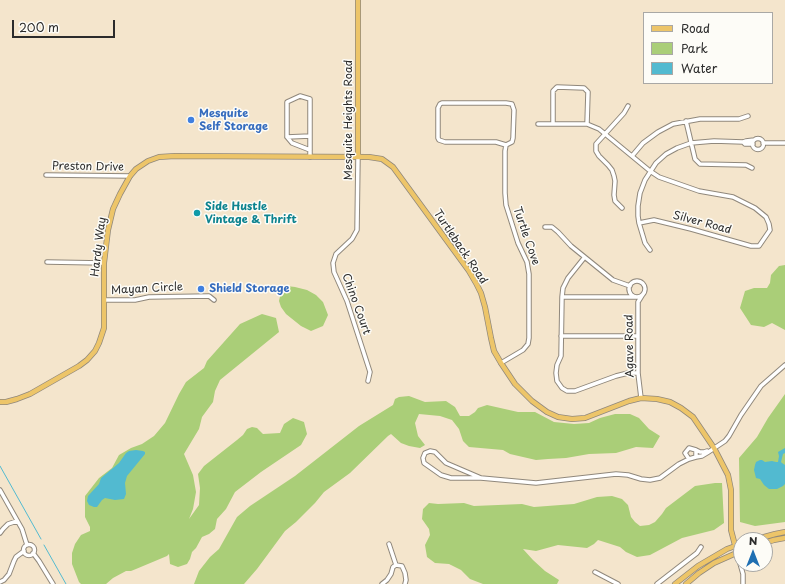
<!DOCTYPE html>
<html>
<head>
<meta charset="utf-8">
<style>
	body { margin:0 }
	#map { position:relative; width:785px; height:584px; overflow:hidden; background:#f4e5cc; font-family:"Playpen Sans",sans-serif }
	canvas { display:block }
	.legend { position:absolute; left:643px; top:12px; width:130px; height:72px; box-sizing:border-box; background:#fdfcf7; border:1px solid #a9a8a5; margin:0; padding:5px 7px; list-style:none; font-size:12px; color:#2b2b2b }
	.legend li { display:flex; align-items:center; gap:8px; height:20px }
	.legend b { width:20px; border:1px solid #a9a8a5 }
	.north { position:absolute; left:733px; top:532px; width:40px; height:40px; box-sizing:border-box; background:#fdfcf7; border:1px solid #a9a8a5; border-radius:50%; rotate:0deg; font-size:11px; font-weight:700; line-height:16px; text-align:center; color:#2b2b2b }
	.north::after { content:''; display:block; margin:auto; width:14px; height:18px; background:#1f6fb2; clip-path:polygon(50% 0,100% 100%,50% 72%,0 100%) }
	.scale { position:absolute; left:12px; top:20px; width:103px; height:18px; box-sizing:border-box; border:2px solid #2b2b2b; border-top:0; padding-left:5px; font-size:12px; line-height:14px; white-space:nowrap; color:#2b2b2b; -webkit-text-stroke:3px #fdfcf7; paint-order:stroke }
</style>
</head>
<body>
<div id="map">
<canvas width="785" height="584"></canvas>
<ul class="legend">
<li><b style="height:5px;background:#edc569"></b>Road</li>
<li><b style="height:11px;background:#aace78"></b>Park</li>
<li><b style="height:11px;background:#52bad0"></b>Water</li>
</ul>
<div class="north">N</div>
<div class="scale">200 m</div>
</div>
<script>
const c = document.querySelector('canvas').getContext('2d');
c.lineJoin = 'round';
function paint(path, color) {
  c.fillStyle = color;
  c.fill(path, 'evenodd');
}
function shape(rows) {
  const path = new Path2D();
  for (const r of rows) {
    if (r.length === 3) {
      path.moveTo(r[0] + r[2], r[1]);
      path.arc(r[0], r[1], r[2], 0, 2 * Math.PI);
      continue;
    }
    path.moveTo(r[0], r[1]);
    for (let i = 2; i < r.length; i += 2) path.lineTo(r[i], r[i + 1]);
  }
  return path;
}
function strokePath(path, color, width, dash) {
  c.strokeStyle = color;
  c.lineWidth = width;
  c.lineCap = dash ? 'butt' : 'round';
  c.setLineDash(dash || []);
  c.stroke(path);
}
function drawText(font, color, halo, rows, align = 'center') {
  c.font = font + ' "Playpen Sans",sans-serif';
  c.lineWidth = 3;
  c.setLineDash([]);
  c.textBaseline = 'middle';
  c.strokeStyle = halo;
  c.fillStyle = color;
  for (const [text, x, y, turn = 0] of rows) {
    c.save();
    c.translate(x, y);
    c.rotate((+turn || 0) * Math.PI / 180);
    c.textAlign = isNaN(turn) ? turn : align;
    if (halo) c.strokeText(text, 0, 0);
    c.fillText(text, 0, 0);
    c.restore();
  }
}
paint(shape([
	[785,265,785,330,772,323,764,327,751,325,740,308,745,291,754,288,767,288,770,283,771,275,779,266],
	[287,286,295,287,307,290,316,295,323,302,328,315,323,326,311,331,301,326,286,314,281,307,279,301,281,292],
	[262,314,276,318,279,332,220,380,215,391,213,402,202,417,199,429,184,454,193,475,196,492,193,509,189,519,199,505,200,488,198,474,204,466,237,440,243,435,247,429,252,427,257,428,263,434,280,433,284,424,293,418,304,422,307,434,301,445,261,472,235,492,226,509,217,519,215,529,209,534,202,537,196,548,192,552,190,559,187,564,178,567,170,564,169,554,167,556,136,569,131,571,126,571,113,578,106,584,81,584,79,582,72,564,72,553,75,544,81,535,90,531,90,527,85,517,85,496,99,478,112,468,119,455,131,448,142,444,154,436,165,423,179,394,186,382,204,368,207,361,240,324],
	[785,394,785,522,755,526,740,522,739,458,757,437,768,418],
	[409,396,425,402,446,401,455,407,460,416,469,416,475,412,478,408,487,405,518,412,535,412,554,422,574,424,589,423,600,418,615,414,630,414,639,418,649,429,660,436,653,448,636,447,616,453,589,454,566,458,548,459,536,460,510,454,503,450,469,447,463,441,459,429,452,420,440,416,419,414,415,423,418,436,425,445,420,448,409,446,401,443,391,434,388,436,350,473,324,492,315,503,296,522,285,531,257,569,244,584,194,584,199,571,210,557,219,549,237,517,250,506,295,476,359,426,393,405,395,399,399,397],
	[715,483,722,483,724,523,714,530,682,538,650,555,637,557,626,552,620,547,598,540,594,544,587,548,558,545,536,551,523,549,533,560,545,571,559,580,557,584,483,584,470,579,461,570,449,564,435,563,427,557,425,545,430,535,429,529,422,519,423,509,429,503,438,504,464,503,474,506,522,504,534,507,574,504,597,497,612,496,622,499,628,505,631,517,635,522,640,526,649,525,655,522,662,514,666,508,695,486]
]), '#aace78');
paint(shape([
	[785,448,785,453,783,454,781,462,782,463,785,465,785,484,783,486,777,489,769,489,764,485,760,479,756,478,754,470,755,465,756,462,760,460,762,460,765,462,772,461,776,462,778,462,779,456,778,452],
	[136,450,143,451,145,452,145,454,127,476,125,483,126,494,124,499,115,500,105,498,102,500,97,507,94,507,89,505,87,501,88,496,99,484,101,478,119,463,126,453,129,451]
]), '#52bad0');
strokePath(shape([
	[0,466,41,539],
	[44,545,66,584]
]), '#52bad0', 1);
const minor = shape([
	[686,121,695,159,700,164,746,165,752,168],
	[538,124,587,124,599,129,650,171,659,177,699,191,733,197,755,208,766,217,769,224,770,230,759,246,751,246,691,229,654,220,639,223],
	[553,124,553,91,557,87,584,88,588,92,587,124],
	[287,137,292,143,310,150],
	[758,144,5.5],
	[743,142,745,144,753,144],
	[763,143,785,143],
	[632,156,643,143,658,132,673,124,700,119,739,119,748,116],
	[310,157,310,99,300,96,287,102,287,137,310,136],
	[358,157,357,230,352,239,336,254,333,263,334,272,347,301,370,372,368,381],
	[46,175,130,176],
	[622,208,615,201,614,195,615,181,614,176,612,170,608,165,599,156,596,151,596,144,624,113,628,106],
	[545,227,552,227,558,232,571,246,613,280,630,286],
	[650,250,645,243,639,223,638,216,638,206,640,193,645,180,656,163,666,154,677,148,691,143,714,141,743,142,746,141,754,140],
	[584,258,568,278,563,288,562,297,561,356,557,365,556,373,557,381,562,388,567,391,575,391,616,376,628,373,638,373],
	[47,262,104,263],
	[637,289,8],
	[562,297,636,297],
	[104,300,135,300,149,297,209,296,214,300],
	[561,336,638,336],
	[501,363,523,350,528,344,529,338,529,274,527,262,518,243,506,205,505,193,505,151,506,145,512,142,513,138,514,110,512,104,506,103,442,103,440,104,438,108,438,138,439,140,445,142,496,142,506,145],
	[641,398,638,373,638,302,643,294],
	[696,450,696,457,689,459,685,453,689,448,696,450,700,452,704,452,707,451],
	[696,457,702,456,707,453,725,441,729,436,741,415,761,386,785,365],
	[481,478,446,463,435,452,430,451,425,453,423,458,424,463,441,475,451,478,481,478,536,483,616,474,628,475,641,479,650,480,660,478,679,464,689,459],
	[0,490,22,529,27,545],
	[0,533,3,529,8,524,17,521],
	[389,544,396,565],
	[29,550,5.5],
	[33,553,39,561,53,584],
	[737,553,743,574,743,584],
	[396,565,402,566,405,573,406,580,405,584],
	[595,572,618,584],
	[0,582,4,580,9,574,14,561,16,557,24,551],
	[382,584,387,580,391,574,393,567,396,565],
	[657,584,697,553,701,547]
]);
const major = shape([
	[358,157,358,0],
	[0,402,6,402,17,399,30,394,79,366,87,360,95,351,99,343,104,328,104,263,108,230,113,209,120,194,130,176,136,169,148,161,159,157,175,156,369,157,382,159,393,167,469,271,476,283,481,293,485,307,491,338,494,351,501,363,515,384,532,401,547,412,558,417,572,419,585,418,629,401,641,398,657,399,670,402,681,408,693,417,714,448,728,475,731,490,731,530,737,553],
	[753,540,775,534,785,532],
	[765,543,774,540,785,538],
	[675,584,698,566,727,549,741,544],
	[686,584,699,573,714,563,741,551]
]);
strokePath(minor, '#90887c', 5.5);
strokePath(major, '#90887c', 6);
strokePath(minor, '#fff', 3.5);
strokePath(major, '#edc569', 4.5);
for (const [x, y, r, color] of [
	[191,120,4,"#3f7fe0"],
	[197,213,4,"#0f9aa8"],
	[201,289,4,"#3f7fe0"]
]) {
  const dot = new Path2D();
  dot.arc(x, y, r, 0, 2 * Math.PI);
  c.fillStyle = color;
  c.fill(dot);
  strokePath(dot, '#fdfcf7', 1.5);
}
drawText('bold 11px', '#366cbe', '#fdfcf7', [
	["Mesquite",199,114],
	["Self Storage",199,127],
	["Shield Storage",209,289]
], 'left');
drawText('11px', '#2b2b2b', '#fdfcf7', [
	["Mesquite Heights Road",349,120,-90],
	["Preston Drive",88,167,1],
	["Silver Road",702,223,15],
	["Turtle Cove",526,236,71],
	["Hardy Way",99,247,-83],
	["Turtleback Road",460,247,56],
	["Mayan Circle",147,289,-3],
	["Chino Court",356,304,70],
	["Agave Road",630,346,-91]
]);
drawText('bold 11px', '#0d838f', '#fdfcf7', [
	["Side Hustle",205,207],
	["Vintage & Thrift",205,220]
], 'left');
</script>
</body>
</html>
